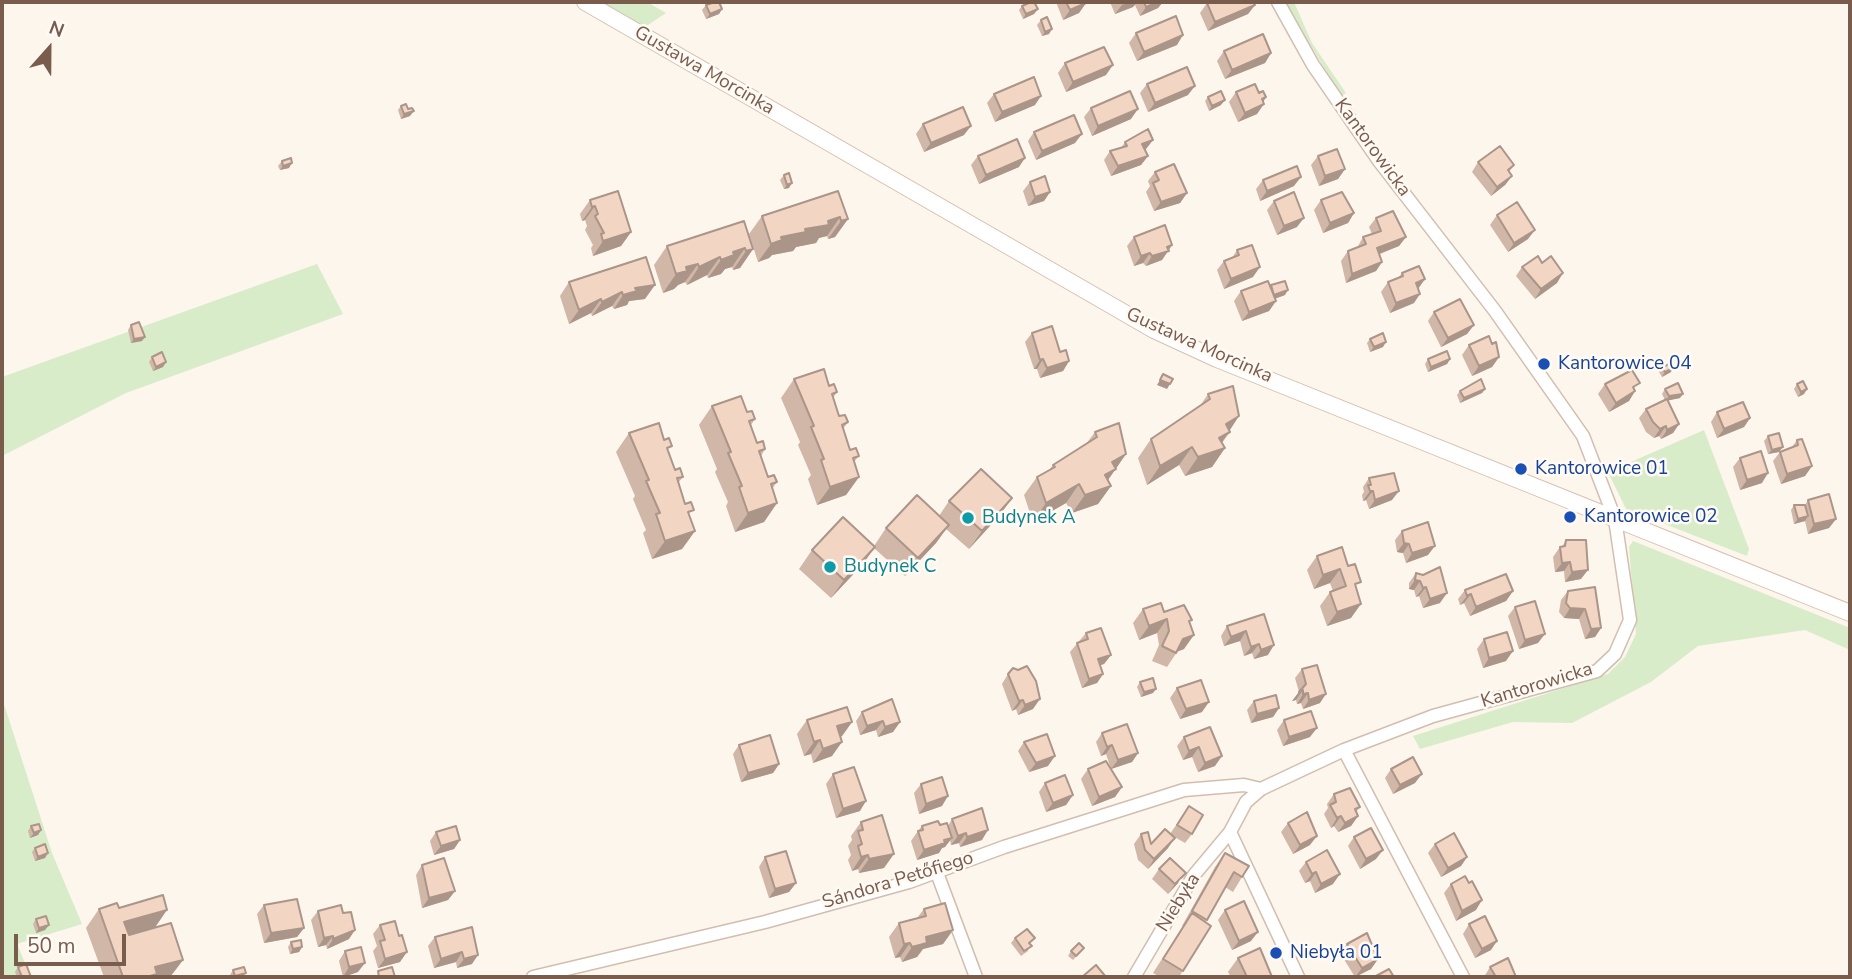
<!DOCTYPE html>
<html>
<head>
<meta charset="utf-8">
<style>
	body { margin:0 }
	#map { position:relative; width:1852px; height:979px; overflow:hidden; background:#fdf6ec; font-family:"Nunito Sans",sans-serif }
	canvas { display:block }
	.frame { position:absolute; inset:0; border:4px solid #7a5c4d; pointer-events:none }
	.north { position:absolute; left:14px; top:14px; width:70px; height:70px; -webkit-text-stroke:5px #fffaf3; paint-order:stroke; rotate:21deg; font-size:19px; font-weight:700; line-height:28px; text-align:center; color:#7a5c4d }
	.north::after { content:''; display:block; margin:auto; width:24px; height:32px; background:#7a5c4d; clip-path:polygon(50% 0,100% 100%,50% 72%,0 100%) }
	.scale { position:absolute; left:14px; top:934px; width:112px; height:32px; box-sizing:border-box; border:4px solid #7a5c4d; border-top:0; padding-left:9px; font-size:21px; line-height:24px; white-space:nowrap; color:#7a5c4d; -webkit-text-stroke:5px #fffaf3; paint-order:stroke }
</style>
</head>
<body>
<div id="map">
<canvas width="1852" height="979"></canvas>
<div class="frame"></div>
<div class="north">N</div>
<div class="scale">50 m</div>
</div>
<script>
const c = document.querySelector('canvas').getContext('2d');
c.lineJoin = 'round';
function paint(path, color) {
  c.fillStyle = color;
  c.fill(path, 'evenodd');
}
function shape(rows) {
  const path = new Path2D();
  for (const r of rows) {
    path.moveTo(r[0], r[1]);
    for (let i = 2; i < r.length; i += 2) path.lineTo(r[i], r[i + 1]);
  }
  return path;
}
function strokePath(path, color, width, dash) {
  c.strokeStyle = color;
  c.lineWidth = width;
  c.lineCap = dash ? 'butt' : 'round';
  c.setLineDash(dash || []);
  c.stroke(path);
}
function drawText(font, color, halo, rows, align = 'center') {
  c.font = font + ' "Nunito Sans",sans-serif';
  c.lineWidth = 5;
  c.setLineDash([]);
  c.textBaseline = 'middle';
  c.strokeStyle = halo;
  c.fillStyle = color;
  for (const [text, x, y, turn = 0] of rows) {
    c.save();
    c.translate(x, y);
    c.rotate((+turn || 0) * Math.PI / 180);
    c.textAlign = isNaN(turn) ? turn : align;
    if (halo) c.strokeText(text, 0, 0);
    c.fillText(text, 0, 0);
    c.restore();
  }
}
paint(shape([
	[602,2,647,2,666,13,645,27],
	[1285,2,1294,2,1312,43,1346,93,1341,96],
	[317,264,343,314,126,393,2,456,2,377],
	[1704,430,1749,549,1747,556,1626,509,1608,472],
	[1633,541,1850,628,1850,650,1805,630,1698,646,1651,682,1572,723,1513,722,1420,749,1413,736,1608,674,1625,657,1636,634,1629,547],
	[2,698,52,853,82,924,17,944,31,977,2,977]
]), '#d8ecc9');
const street = shape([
	[1344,750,1463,977],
	[1230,832,1298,977],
	[937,873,976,977],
	[533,977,765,922,909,882,1004,847,1184,790,1244,785,1261,789],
	[1134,977,1194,875,1230,832,1246,802,1261,789,1344,750,1433,716,1597,671,1615,654,1630,620,1615,519,1583,436,1495,311,1379,161,1313,65,1278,2]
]);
const secondary = shape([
	[585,2,1154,330,1217,359,1850,613]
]);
strokePath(street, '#d1beb0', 15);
strokePath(secondary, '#d6c0b0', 18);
strokePath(street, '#fff', 12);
strokePath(secondary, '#fff', 16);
paint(shape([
	[1056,2,1085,2,1086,3,1079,13,1063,20],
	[1110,2,1163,2,1158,8,1140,16,1135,5,1133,7,1115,14],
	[1207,3,1255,5,1248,14,1208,31,1200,13],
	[706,5,722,9,719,14,706,19,702,10],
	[1022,6,1038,9,1034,14,1023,19,1019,10],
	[1041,20,1049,34,1042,36,1037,25],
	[1136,33,1177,45,1137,61,1129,43],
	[1224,51,1271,53,1265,63,1225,79,1217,61],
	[1065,63,1106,75,1066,92,1058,73],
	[1147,84,1188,95,1148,112,1140,93],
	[1236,92,1259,93,1266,97,1257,114,1238,122,1229,102],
	[994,94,1035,105,995,122,987,103],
	[1208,97,1221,105,1209,111,1205,101],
	[401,106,408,109,410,116,401,119,398,110],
	[1091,108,1131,119,1092,136,1084,117],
	[923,124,964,135,924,152,916,134],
	[1034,132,1075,143,1036,160,1028,141],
	[1153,140,1145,150,1148,156,1141,165,1111,176,1104,160,1110,151,1121,148,1125,142],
	[978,156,1019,167,979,184,971,165],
	[1318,156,1345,169,1338,179,1319,186,1311,165],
	[282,161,289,168,280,170,278,166],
	[1478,162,1514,165,1509,172,1512,176,1505,185,1491,196,1472,172],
	[1155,172,1187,193,1180,203,1154,211,1146,192,1150,186,1148,181],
	[784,175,789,188,784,189,780,180],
	[1263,180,1294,186,1260,201,1256,189],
	[1030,182,1050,192,1044,201,1028,206,1023,191],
	[838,191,848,219,835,237,828,239,827,236,819,238,816,243,796,247,793,251,772,255,769,258,758,262,749,234,762,216],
	[590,200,631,232,621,246,593,256,591,248,593,245,585,230,587,226,585,220,582,221,580,214],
	[1321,200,1354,213,1348,223,1323,233,1314,210],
	[1274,201,1297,227,1277,235,1267,210],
	[1497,215,1528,239,1508,252,1490,225],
	[1376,218,1406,237,1399,246,1380,254,1382,262,1376,271,1346,283,1341,261,1348,251,1357,248,1363,237,1372,234,1369,227],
	[744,221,753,249,740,268,733,270,732,267,725,269,721,274,708,278,707,275,687,285,685,282,678,285,674,289,663,293,654,265,667,246],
	[1134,237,1172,245,1162,260,1146,266,1143,263,1134,266,1127,246],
	[1237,250,1253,277,1224,289,1217,270,1224,261,1232,258],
	[646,257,645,299,629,301,627,305,614,309,612,306,592,316,591,313,569,324,560,296,569,282],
	[1522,267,1557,283,1535,299,1516,276],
	[1402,273,1425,279,1418,288,1414,303,1390,313,1381,292,1388,282,1398,278],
	[1270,287,1285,295,1275,299,1276,301,1269,311,1242,321,1234,301,1241,291],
	[1434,312,1474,325,1467,334,1441,347,1428,321],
	[131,325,142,341,131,343,128,330],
	[1032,333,1060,352,1069,361,1063,371,1040,378,1037,369,1034,369,1025,342],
	[1370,339,1383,347,1370,352,1367,343],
	[1469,345,1499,357,1492,367,1472,376,1462,355],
	[152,357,166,362,163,367,153,371,149,362],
	[1428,359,1450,359,1447,364,1428,372,1425,364],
	[1662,368,1671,372,1662,377,1659,372],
	[794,379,829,386,837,392,833,398,839,416,848,422,843,429,850,450,859,456,854,462,859,477,846,495,817,505,808,479,811,475,798,445,800,442,781,398],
	[1605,384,1635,390,1635,391,1629,401,1609,412,1598,394],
	[1797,384,1804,394,1798,397,1794,389],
	[1485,389,1482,393,1460,403,1457,395,1460,391],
	[1665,389,1680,398,1668,400,1679,424,1673,433,1661,439,1659,436,1654,438,1646,432,1639,418,1646,409,1665,400,1662,394],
	[1208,394,1230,432,1222,443,1225,448,1212,467,1185,476,1179,465,1147,485,1138,458,1151,439,1200,406],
	[712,406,747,412,755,419,751,425,757,443,765,449,761,456,768,477,777,482,772,489,777,503,764,522,735,532,726,506,728,502,715,472,717,469,699,425],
	[1717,412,1750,418,1744,427,1717,438,1711,422],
	[1095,432,1126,454,1108,480,1111,486,1098,504,1072,513,1066,503,1033,522,1024,495,1037,477,1049,470,1053,465,1086,444],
	[629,433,668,452,675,470,683,477,678,483,695,531,682,549,652,559,643,533,646,530,633,499,635,496,616,452],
	[1768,436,1779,452,1768,454,1764,441],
	[1797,440,1812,466,1805,476,1781,484,1773,461,1780,452,1792,447],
	[1740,458,1762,483,1740,490,1733,467],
	[1369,478,1392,500,1369,509,1366,500,1363,501,1362,495,1364,492,1363,487],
	[1012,498,999,516,969,549,946,529,936,543,905,576,874,548,862,565,831,598,799,569,812,550,874,546,886,528,939,516,949,501],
	[1808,500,1836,519,1829,528,1808,534,1805,521,1794,524,1791,510,1794,505,1805,505],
	[1402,531,1428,555,1406,563,1403,553,1397,552,1395,540],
	[1566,540,1581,579,1565,582,1564,571,1555,572,1553,557,1560,547,1562,547],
	[1342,547,1356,589,1351,618,1327,626,1320,606,1330,592,1333,591,1330,583,1314,589,1307,570,1317,556],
	[1416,573,1440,603,1423,608,1419,596,1416,597,1414,590,1409,589,1409,583],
	[1465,590,1513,591,1506,601,1470,616,1464,603,1460,605,1458,599],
	[1568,591,1601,628,1595,637,1585,639,1579,619,1564,618,1559,612,1561,600],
	[1515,607,1538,643,1519,649,1508,616],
	[1143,609,1190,623,1184,649,1177,652,1167,667,1152,661,1159,645,1157,633,1139,640,1133,623],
	[1264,614,1268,655,1254,659,1252,653,1244,656,1240,641,1224,646,1221,636,1227,626],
	[1086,633,1111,655,1104,664,1100,665,1103,674,1097,683,1082,688,1070,652],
	[1484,639,1506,661,1483,668,1477,649],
	[1302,669,1320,703,1303,709,1301,703,1297,704,1296,700,1292,701,1299,692,1295,678],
	[1008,674,1033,709,1018,715,1016,709,1012,711,1002,684],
	[1140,682,1153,693,1141,697,1137,687],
	[1177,688,1202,712,1180,719,1170,698],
	[1254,701,1279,708,1273,717,1251,723,1247,710],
	[862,712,900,722,893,732,878,737,876,730,860,735,856,721],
	[807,720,852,722,842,736,840,737,832,756,813,763,811,754,804,756,797,734],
	[1284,720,1310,737,1283,746,1277,730],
	[1210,727,1215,766,1198,772,1192,757,1183,760,1177,746,1184,737],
	[1102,733,1138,753,1132,762,1111,769,1106,754,1101,756,1096,742],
	[1024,742,1048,766,1029,772,1018,751],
	[739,745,779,764,773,773,741,782,733,754],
	[1088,769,1122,787,1115,797,1092,806,1081,779],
	[1391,769,1415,783,1393,794,1385,778],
	[833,774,860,811,836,818,826,784],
	[1045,783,1073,795,1066,805,1046,812,1039,792],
	[921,784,942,806,919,814,914,793],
	[1334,794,1360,807,1356,812,1358,816,1351,826,1338,832,1334,826,1331,828,1324,814,1328,808,1327,804],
	[1189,806,1192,834,1185,843,1171,835,1168,848,1148,869,1138,860,1134,844,1141,834,1151,844,1170,834],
	[952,819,982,840,960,847,959,843,951,845,950,840,945,847,942,848,939,853,917,860,911,841,918,831,922,826,940,825,948,826],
	[861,822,884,868,859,873,858,869,852,871,848,860,851,855,848,846,852,840,851,836],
	[1288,823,1310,845,1293,854,1281,832],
	[31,826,41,830,38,835,30,838,28,831],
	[436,832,460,840,454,849,434,855,430,841],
	[1354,837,1376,859,1360,869,1348,846],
	[1435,844,1467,857,1461,866,1441,877,1428,853],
	[35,848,45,858,35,861,32,852],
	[1225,853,1242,877,1233,892,1225,887,1206,922,1211,926,1179,977,1160,977,1153,973,1183,926,1182,926,1215,867],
	[765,857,796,883,789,892,769,898,759,867],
	[1306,862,1333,884,1315,893,1310,881,1305,883,1299,871],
	[422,865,455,891,448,900,422,908,416,875],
	[1159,869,1179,882,1168,894,1152,879],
	[1469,883,1476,910,1456,921,1444,893,1451,884],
	[264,905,304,928,297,937,264,943,257,914],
	[119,908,155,928,183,960,170,977,104,977,86,928,99,909],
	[924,909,953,930,943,944,923,949,917,957,902,962,900,957,895,958,889,937,899,923,917,918],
	[1225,910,1251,941,1232,950,1218,920],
	[318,911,349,939,327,949,326,945,318,947,311,920],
	[36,919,45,930,36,933,33,924],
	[1469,924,1491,950,1475,958,1463,934],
	[380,925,400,962,378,968,373,951,377,946,373,934],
	[472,927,472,964,457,968,456,962,434,968,428,946,435,937],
	[1015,938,1030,944,1028,951,1021,956,1011,943],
	[291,942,302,947,299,952,290,954,288,947],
	[1347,944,1378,959,1371,969,1355,977,1340,953],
	[1084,948,1073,960,1068,956,1071,951],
	[345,951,358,972,343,977,339,961],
	[1238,958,1272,977,1231,977,1228,972],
	[18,967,31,977,17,977,15,972],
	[1490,967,1516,977,1484,977],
	[233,970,246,973,243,977,231,977,230,975]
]), '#d1b7a8');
paint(shape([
	[1129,2,1137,2,1133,7,1115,14,1122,5],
	[1158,2,1163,2,1158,8,1140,16,1146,7],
	[1086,3,1079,13,1063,20,1070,10],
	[1255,5,1248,14,1208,31,1215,22],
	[722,9,719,14,706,19,710,14],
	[1038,9,1034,14,1023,19,1026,14],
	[1052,29,1049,34,1042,36,1045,32],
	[1183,35,1177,45,1137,61,1144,52],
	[1271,53,1265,63,1225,79,1232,70],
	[1113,65,1106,75,1066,92,1073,82],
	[1195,86,1188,95,1148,112,1155,103],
	[1041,96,1035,105,995,122,1002,112],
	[1266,97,1260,106,1264,104,1257,114,1238,122,1245,113,1262,99],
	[1225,100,1221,105,1209,111,1212,106],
	[1138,109,1131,119,1092,136,1098,126],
	[414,111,410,116,401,119,404,114],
	[971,126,964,135,924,152,931,143],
	[1082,134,1075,143,1036,160,1042,151],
	[1153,140,1146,149,1136,153,1142,144],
	[1148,156,1141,165,1111,176,1118,166],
	[1025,158,1019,167,979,184,986,175],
	[292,163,289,168,280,170,283,166],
	[1345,169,1338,179,1319,186,1325,176],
	[1512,176,1505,185,1491,196,1497,187],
	[1301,177,1294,186,1260,201,1267,191],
	[792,183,789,188,784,189,787,185],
	[1050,192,1044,201,1028,206,1035,197],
	[1187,193,1180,203,1154,211,1161,202],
	[595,206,585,220,582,221,592,207],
	[1354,213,1348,223,1323,233,1330,223],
	[840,217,827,236,819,238,816,243,796,247,793,251,772,255,769,258,758,262,771,244,781,237],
	[1304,218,1297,227,1277,235,1284,226],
	[848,219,835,237,828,239,841,221],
	[1535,230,1528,239,1508,252,1514,243],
	[631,232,621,246,593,256,603,241],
	[1406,237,1399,246,1371,257,1377,248],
	[1172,245,1162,260,1146,266,1152,256,1167,247],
	[745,248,732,267,725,269,721,274,708,278,721,260,733,252],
	[753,249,740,268,733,270,746,251],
	[1150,253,1143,263,1134,266,1141,256],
	[720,257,707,275,687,285,699,267],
	[1382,262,1376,271,1346,283,1352,274],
	[698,264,685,282,678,285,674,289,663,293,676,274,686,267],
	[1260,267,1253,277,1224,289,1231,279],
	[1563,273,1557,283,1535,299,1541,289],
	[1425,279,1418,289,1416,283],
	[655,285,645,299,629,301,627,305,614,309,623,295,635,288],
	[1288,290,1285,295,1271,300,1274,295],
	[622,292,612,306,592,316,602,302],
	[1420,294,1414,303,1390,313,1396,303],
	[601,299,591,313,569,324,579,310],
	[1276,301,1269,311,1242,321,1249,312],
	[1474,325,1467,334,1441,347,1448,338],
	[145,337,142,341,131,343,134,339],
	[1386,342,1383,347,1370,352,1374,347],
	[1499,357,1492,367,1472,376,1479,366],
	[1043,359,1037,369,1034,369,1040,360],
	[1450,359,1447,364,1428,372,1431,367],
	[1069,361,1063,371,1040,378,1047,368],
	[166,362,163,367,153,371,156,367],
	[1674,367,1671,372,1662,377,1665,372],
	[1160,380,1170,384,1167,389,1157,385],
	[1485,389,1482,393,1460,403,1464,398],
	[1807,389,1804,394,1798,397,1801,392],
	[1635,391,1629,401,1609,412,1616,403],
	[1683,394,1680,398,1666,401,1669,396],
	[1239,416,1217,450,1225,448,1212,467,1185,476,1198,457,1226,424],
	[1750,418,1744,427,1717,438,1724,429],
	[1679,424,1673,433,1661,439,1667,430],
	[1666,426,1659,436,1654,438,1660,429],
	[1192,447,1179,465,1147,485,1160,466],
	[1783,447,1779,452,1768,454,1772,450],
	[1126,454,1103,487,1111,486,1098,504,1072,513,1085,495,1112,462],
	[1812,466,1805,476,1781,484,1787,474],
	[1768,473,1762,483,1740,490,1747,480],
	[859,477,846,495,817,505,830,487],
	[1079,484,1066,503,1033,522,1046,503],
	[1370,491,1373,491,1366,500,1363,501],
	[1399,491,1392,500,1369,509,1375,500],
	[1012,498,999,516,969,549,982,531],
	[777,503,764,522,735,532,748,513],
	[1808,516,1805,521,1794,524,1798,519],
	[1836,519,1829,528,1808,534,1814,524],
	[949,525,936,543,905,576,918,558],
	[695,531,682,549,652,559,665,541],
	[1404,543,1409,544,1403,553,1397,552],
	[1435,546,1428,555,1406,563,1412,553],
	[875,547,862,565,831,598,844,580],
	[1570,562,1564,571,1555,572,1562,563],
	[1340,569,1330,583,1314,589,1323,575],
	[1588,570,1581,579,1565,582,1572,572],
	[1415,580,1420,581,1414,590,1409,589],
	[1426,587,1419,596,1416,597,1423,588],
	[1513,591,1506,601,1470,616,1476,607],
	[1447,593,1440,603,1423,608,1430,599],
	[1471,594,1464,603,1460,605,1467,596],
	[1361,604,1351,618,1327,626,1337,612],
	[1570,608,1585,609,1579,619,1564,618],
	[1167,619,1157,633,1139,640,1149,626],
	[1601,628,1595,637,1585,639,1591,629],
	[1246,631,1240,641,1224,646,1231,637],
	[1545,634,1538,643,1519,649,1525,640],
	[1194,635,1184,649,1173,653,1183,639],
	[1259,644,1252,653,1244,656,1251,647],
	[1274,645,1268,655,1254,659,1261,650],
	[1513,651,1506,661,1483,668,1489,658],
	[1111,655,1104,664,1091,668,1098,659],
	[1103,674,1097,683,1082,688,1089,679],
	[1156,689,1153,693,1141,697,1144,692],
	[1303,690,1296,700,1292,701,1299,692],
	[1308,693,1301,703,1297,704,1303,694],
	[1326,694,1320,703,1303,709,1309,700],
	[1040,699,1033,709,1018,715,1025,705],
	[1023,700,1016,709,1012,711,1019,701],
	[1209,702,1202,712,1180,719,1186,709],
	[1279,708,1273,717,1251,723,1257,714],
	[883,721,876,730,860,735,867,726],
	[852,722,842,736,827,741,837,726],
	[900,722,893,732,878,737,885,727],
	[1317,728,1310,737,1283,746,1289,737],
	[820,740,811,754,804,756,814,742],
	[842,742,832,756,813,763,823,749],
	[1112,745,1106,754,1101,756,1107,747],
	[1199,747,1192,757,1183,760,1189,751],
	[1138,753,1132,762,1111,769,1118,760],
	[1055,756,1048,766,1029,772,1036,763],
	[1222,756,1215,766,1198,772,1205,763],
	[779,764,773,773,741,782,748,773],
	[1422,774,1415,783,1393,794,1400,785],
	[1122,787,1115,797,1092,806,1099,797],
	[1073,795,1066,805,1046,812,1053,803],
	[948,796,942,806,919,814,926,804],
	[866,801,860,811,836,818,843,809],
	[1341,816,1334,826,1331,828,1337,818],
	[1358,816,1351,826,1338,832,1345,823],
	[41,830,38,835,30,838,34,833],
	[988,830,982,840,960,847,967,837],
	[966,833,959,843,951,845,958,836],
	[1317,836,1310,845,1293,854,1300,845],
	[952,838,945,847,942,848,939,853,917,860,924,850],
	[1175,838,1168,848,1148,869,1154,859],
	[460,840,454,849,434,855,441,846],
	[1383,850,1376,859,1360,869,1366,859],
	[48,853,45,858,35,861,38,857],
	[894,854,884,868,859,873,869,859],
	[868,855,858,869,852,871,861,857],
	[1467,857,1461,866,1441,877,1448,868],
	[1316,872,1310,881,1305,883,1312,874],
	[1186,873,1179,882,1168,894,1175,884],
	[1340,874,1333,884,1315,893,1321,884],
	[796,883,789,892,769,898,775,889],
	[455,891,448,900,422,908,429,898],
	[1482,900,1476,910,1456,921,1462,911],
	[167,910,154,929,111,941,124,922],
	[49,925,45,930,36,933,39,928],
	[304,928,297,937,264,943,271,933],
	[355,930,349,939,327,949,333,939],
	[953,930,943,944,923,949,917,957,902,962,912,947,926,937],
	[1258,932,1251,941,1232,950,1239,941],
	[333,936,326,945,318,947,324,938],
	[1497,941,1491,950,1475,958,1482,949],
	[910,943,900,957,895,958,904,944],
	[302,947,299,952,290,954,293,949],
	[407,952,400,962,378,968,385,959],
	[462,952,456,962,434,968,441,959],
	[478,955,472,964,457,968,464,959],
	[1378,959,1371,969,1355,977,1362,968],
	[183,960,170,977,148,977,155,967],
	[365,963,358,972,343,977,349,967]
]), '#aa9588');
const building = shape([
	[715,2,719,2,722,9,710,14,706,5,715,2],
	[1031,2,1034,2,1038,9,1026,14,1022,6,1031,2],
	[1066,2,1085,2,1086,3,1070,10,1066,2],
	[1144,2,1158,2,1146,7,1144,2],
	[1210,2,1253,2,1255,5,1215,22,1207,3,1210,2],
	[1176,16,1183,35,1144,52,1136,33,1176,16],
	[1047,17,1052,29,1045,32,1041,20,1047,17],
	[1263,34,1271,53,1232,70,1224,51,1263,34],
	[1104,47,1113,65,1073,82,1065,63,1104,47],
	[1187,67,1195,86,1155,103,1147,84,1187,67],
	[1034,77,1041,96,1002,112,994,94,1034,77],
	[1255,84,1259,93,1263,91,1266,97,1262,99,1264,104,1245,113,1236,92,1255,84],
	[1130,91,1138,109,1098,126,1091,108,1130,91],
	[1221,91,1225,100,1212,106,1208,97,1221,91],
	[406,104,408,109,412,108,414,111,404,114,401,106,406,104],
	[963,107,971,126,931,143,923,124,963,107],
	[1074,115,1082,134,1042,151,1034,132,1074,115],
	[1148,129,1153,140,1142,144,1148,156,1118,166,1110,151,1127,146,1125,142,1148,129],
	[1017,139,1025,158,986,175,978,156,1017,139],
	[1500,146,1514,165,1508,170,1512,176,1497,187,1478,162,1500,146],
	[1337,149,1345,169,1325,176,1318,156,1337,149],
	[291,158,292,163,283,166,282,161,291,158],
	[1174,164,1187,193,1161,202,1153,183,1159,180,1155,172,1174,164],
	[1297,166,1301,177,1267,191,1263,180,1297,166],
	[789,173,792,183,787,185,784,175,789,173],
	[1045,176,1050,192,1035,197,1030,182,1045,176],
	[618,191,631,232,603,241,601,234,604,233,595,216,598,214,595,206,592,207,590,200,618,191],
	[838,191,848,219,841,221,840,217,828,221,829,225,805,229,806,232,781,237,782,240,771,244,762,216,838,191],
	[1294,192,1304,218,1284,226,1274,201,1294,192],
	[1342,192,1354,213,1330,223,1321,200,1342,192],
	[1517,202,1535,230,1514,243,1497,215,1517,202],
	[1393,211,1406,237,1377,248,1382,262,1352,274,1348,251,1366,244,1363,237,1381,231,1376,218,1393,211],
	[744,221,753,249,746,251,745,248,733,252,734,255,721,260,720,257,699,267,698,264,686,267,687,271,676,274,667,246,744,221],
	[1165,225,1172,245,1167,247,1169,251,1152,256,1150,253,1141,256,1134,237,1165,225],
	[1252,245,1260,267,1231,279,1224,261,1239,255,1237,250,1252,245],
	[1538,256,1542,263,1551,256,1563,273,1541,289,1522,267,1538,256],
	[646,257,655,285,635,288,637,291,623,295,622,292,602,302,601,299,579,310,569,282,646,257],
	[1419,266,1425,279,1416,283,1420,294,1396,303,1388,282,1403,276,1402,273,1419,266],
	[1268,281,1276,301,1249,312,1241,291,1268,281],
	[1285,281,1288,290,1274,295,1271,285,1285,281],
	[1460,299,1474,325,1448,338,1434,312,1460,299],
	[139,322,145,337,134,339,131,325,139,322],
	[1052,326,1060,352,1066,350,1069,361,1047,368,1043,359,1040,360,1032,333,1052,326],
	[1383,333,1386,342,1374,347,1370,339,1383,333],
	[1489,336,1492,344,1496,342,1499,357,1479,366,1469,345,1489,336],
	[1447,351,1450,359,1431,367,1428,359,1447,351],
	[162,352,166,362,156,367,152,357,162,352],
	[1672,362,1674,367,1665,372,1662,368,1672,362],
	[824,369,829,386,834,384,837,392,832,394,839,416,845,415,848,422,842,425,850,450,856,448,859,456,853,458,859,477,830,487,821,460,824,459,811,427,814,426,794,379,824,369],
	[1632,370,1640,383,1633,387,1635,391,1616,403,1605,384,1632,370],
	[1163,374,1173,379,1170,384,1160,380,1163,374],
	[1481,379,1485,389,1464,398,1460,391,1481,379],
	[1803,381,1807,389,1801,392,1797,384,1803,381],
	[1678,383,1683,394,1669,396,1665,389,1678,383],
	[1233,386,1239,416,1226,424,1230,432,1219,438,1225,448,1198,457,1192,447,1160,466,1151,439,1210,399,1208,394,1233,386],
	[741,396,747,412,752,411,755,419,749,421,757,443,763,441,765,449,759,451,768,477,774,475,777,482,771,484,777,503,748,513,739,487,742,486,728,453,731,452,712,406,741,396],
	[1667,399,1679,424,1667,430,1666,426,1660,429,1653,422,1646,409,1667,399],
	[1743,402,1750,418,1724,429,1717,412,1743,402],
	[659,423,664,440,669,438,672,446,667,448,675,470,680,468,683,477,677,478,685,504,691,502,694,510,688,512,695,531,665,541,656,514,660,513,646,481,649,480,629,433,659,423],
	[1119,423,1126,454,1112,462,1116,469,1105,475,1111,486,1085,495,1079,484,1046,503,1037,477,1055,467,1053,465,1097,437,1095,432,1119,423],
	[1779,433,1783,447,1772,450,1768,436,1779,433],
	[1802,439,1812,466,1787,474,1780,452,1798,445,1797,440,1802,439],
	[1761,451,1768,473,1747,480,1740,458,1761,451],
	[981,469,1012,498,982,531,949,501,981,469],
	[1394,473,1399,491,1375,500,1373,491,1370,491,1368,485,1371,485,1369,478,1394,473],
	[1829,494,1836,519,1814,524,1808,500,1829,494],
	[917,495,949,525,918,558,886,528,917,495],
	[1794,505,1805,505,1808,516,1798,519,1794,505],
	[843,517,875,547,844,580,812,550,843,517],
	[1428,522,1435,546,1412,553,1409,544,1404,543,1402,531,1428,522],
	[1566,540,1586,540,1588,570,1572,572,1570,562,1562,563,1560,547,1565,546,1566,540],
	[1342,547,1348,566,1355,564,1361,582,1355,584,1361,604,1337,612,1330,592,1346,586,1340,569,1323,575,1317,556,1342,547],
	[1440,567,1447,593,1430,599,1426,587,1423,588,1420,581,1415,580,1416,573,1423,575,1440,567],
	[1506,574,1513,591,1476,607,1471,594,1467,596,1465,590,1506,574],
	[1595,587,1601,628,1591,629,1585,609,1570,608,1566,603,1568,591,1595,587],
	[1535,601,1545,634,1525,640,1515,607,1535,601],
	[1161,603,1164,612,1184,605,1192,620,1189,621,1194,635,1183,639,1176,653,1162,646,1169,631,1167,619,1149,626,1143,609,1161,603],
	[1264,614,1274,645,1261,650,1259,644,1251,647,1246,631,1231,637,1227,626,1264,614],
	[1101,628,1111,655,1098,659,1103,674,1089,679,1077,643,1088,639,1086,633,1101,628],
	[1507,632,1513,651,1489,658,1484,639,1507,632],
	[1317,665,1326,694,1309,700,1308,693,1303,694,1303,690,1299,692,1306,684,1302,669,1317,665],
	[1027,666,1036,681,1040,699,1025,705,1023,700,1019,701,1008,674,1013,668,1018,670,1027,666],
	[1153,678,1156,689,1144,692,1140,682,1153,678],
	[1201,680,1209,702,1186,709,1177,688,1201,680],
	[1276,695,1279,708,1257,714,1254,701,1276,695],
	[892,699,900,722,885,727,883,721,867,726,862,712,892,699],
	[847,707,852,722,837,726,842,742,823,749,820,740,814,742,807,720,847,707],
	[1311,711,1317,728,1289,737,1284,720,1311,711],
	[1127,724,1138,753,1118,760,1112,745,1107,747,1102,733,1127,724],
	[1210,727,1222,756,1205,763,1199,747,1189,751,1184,737,1210,727],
	[1047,734,1055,756,1036,763,1024,742,1047,734],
	[770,735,779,764,748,773,739,745,770,735],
	[1413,757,1422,774,1400,785,1391,769,1413,757],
	[1106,761,1122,787,1099,797,1088,769,1106,761],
	[854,767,866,801,843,809,833,774,854,767],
	[1065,775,1073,795,1053,803,1045,783,1065,775],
	[942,777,948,796,926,804,921,784,942,777],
	[1350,788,1360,807,1355,809,1358,816,1345,823,1341,816,1337,818,1330,805,1336,802,1334,794,1350,788],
	[1189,806,1203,815,1192,834,1177,825,1189,806],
	[982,808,988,830,967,837,966,833,958,836,952,819,982,808],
	[1307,812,1317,836,1300,845,1288,823,1307,812],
	[882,815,894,854,869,859,868,855,861,857,858,846,862,844,858,831,863,830,861,822,882,815],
	[938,821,940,825,947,823,952,838,944,840,945,843,924,850,918,831,923,830,922,826,938,821],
	[39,824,41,830,34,833,31,826,39,824],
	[456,826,460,840,441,846,436,832,456,826],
	[1371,828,1383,850,1366,859,1354,837,1371,828],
	[1165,829,1175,838,1154,859,1145,850,1141,834,1148,832,1151,844,1165,829],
	[1454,833,1467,857,1448,868,1435,844,1454,833],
	[45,844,48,853,38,857,35,848,45,844],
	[1327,850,1340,874,1321,884,1316,872,1312,874,1306,862,1327,850],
	[786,851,796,883,775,889,765,857,786,851],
	[1225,853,1249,866,1242,877,1234,872,1207,920,1192,911,1225,853],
	[444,858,455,891,429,898,422,865,444,858],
	[1170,858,1186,873,1175,884,1159,869,1170,858],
	[1465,876,1469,883,1472,881,1482,900,1462,911,1451,884,1465,876],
	[163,895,167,910,124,922,129,935,171,923,183,960,155,967,157,974,150,976,150,977,123,977,99,909,117,903,119,908,163,895],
	[297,899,304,928,271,933,264,905,297,899],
	[1244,901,1258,932,1239,941,1225,910,1244,901],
	[945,903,953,930,926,937,927,943,912,947,910,943,904,944,899,923,926,916,924,909,945,903],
	[341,905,343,913,351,912,355,930,333,939,333,936,324,938,318,911,341,905],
	[1192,913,1211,926,1183,971,1163,959,1192,913],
	[46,916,49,925,39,928,36,919,46,916],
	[1485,916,1497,941,1482,949,1469,924,1485,916],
	[395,921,399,936,402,935,407,952,385,959,380,941,385,940,380,925,395,921],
	[472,927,478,955,464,959,462,952,441,959,435,937,472,927],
	[1027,929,1035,938,1029,943,1032,946,1024,951,1015,938,1027,929],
	[1367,933,1378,959,1362,968,1347,944,1367,933],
	[301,940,302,947,293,949,291,942,301,940],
	[1079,943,1084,948,1076,956,1071,951,1079,943],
	[361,947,365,963,349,967,345,951,361,947],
	[1260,948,1272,977,1247,977,1238,958,1260,948],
	[1508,958,1516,977,1496,977,1490,967,1508,958],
	[26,964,31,977,22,977,18,967,26,964],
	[1096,965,1106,977,1082,977,1096,965],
	[244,967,246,973,235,976,233,970,244,967],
	[392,967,395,977,379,977,378,971,392,967],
	[1389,969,1394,977,1374,977,1389,969]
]);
paint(building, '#f3d5c3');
strokePath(building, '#aa9588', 2);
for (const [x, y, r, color] of [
	[1544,364,7,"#1a4fb4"],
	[1521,469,7,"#1a4fb4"],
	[1570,517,7,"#1a4fb4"],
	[968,518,7,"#0f9aa8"],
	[830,567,7,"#0f9aa8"],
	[1276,953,7,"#1a4fb4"]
]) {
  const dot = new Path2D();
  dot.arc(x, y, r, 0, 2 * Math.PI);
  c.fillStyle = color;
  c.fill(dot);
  strokePath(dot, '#fffaf3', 2.5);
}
drawText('19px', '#7a5c4d', '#fffaf3', [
	["Gustawa Morcinka",704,71,30],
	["Kantorowicka",1372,148,54],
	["Gustawa Morcinka",1199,346,24],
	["Kantorowicka",1537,686,-17],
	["Sándora Petőfiego",898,881,-17],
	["Niebyła",1179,903,-58]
]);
drawText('19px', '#164399', '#fffaf3', [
	["Kantorowice 04",1558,364],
	["Kantorowice 01",1535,469],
	["Kantorowice 02",1584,517],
	["Niebyła 01",1290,953]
], 'left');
drawText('19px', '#0d838f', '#fffaf3', [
	["Budynek A",982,518],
	["Budynek C",844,567]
], 'left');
</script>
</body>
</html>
